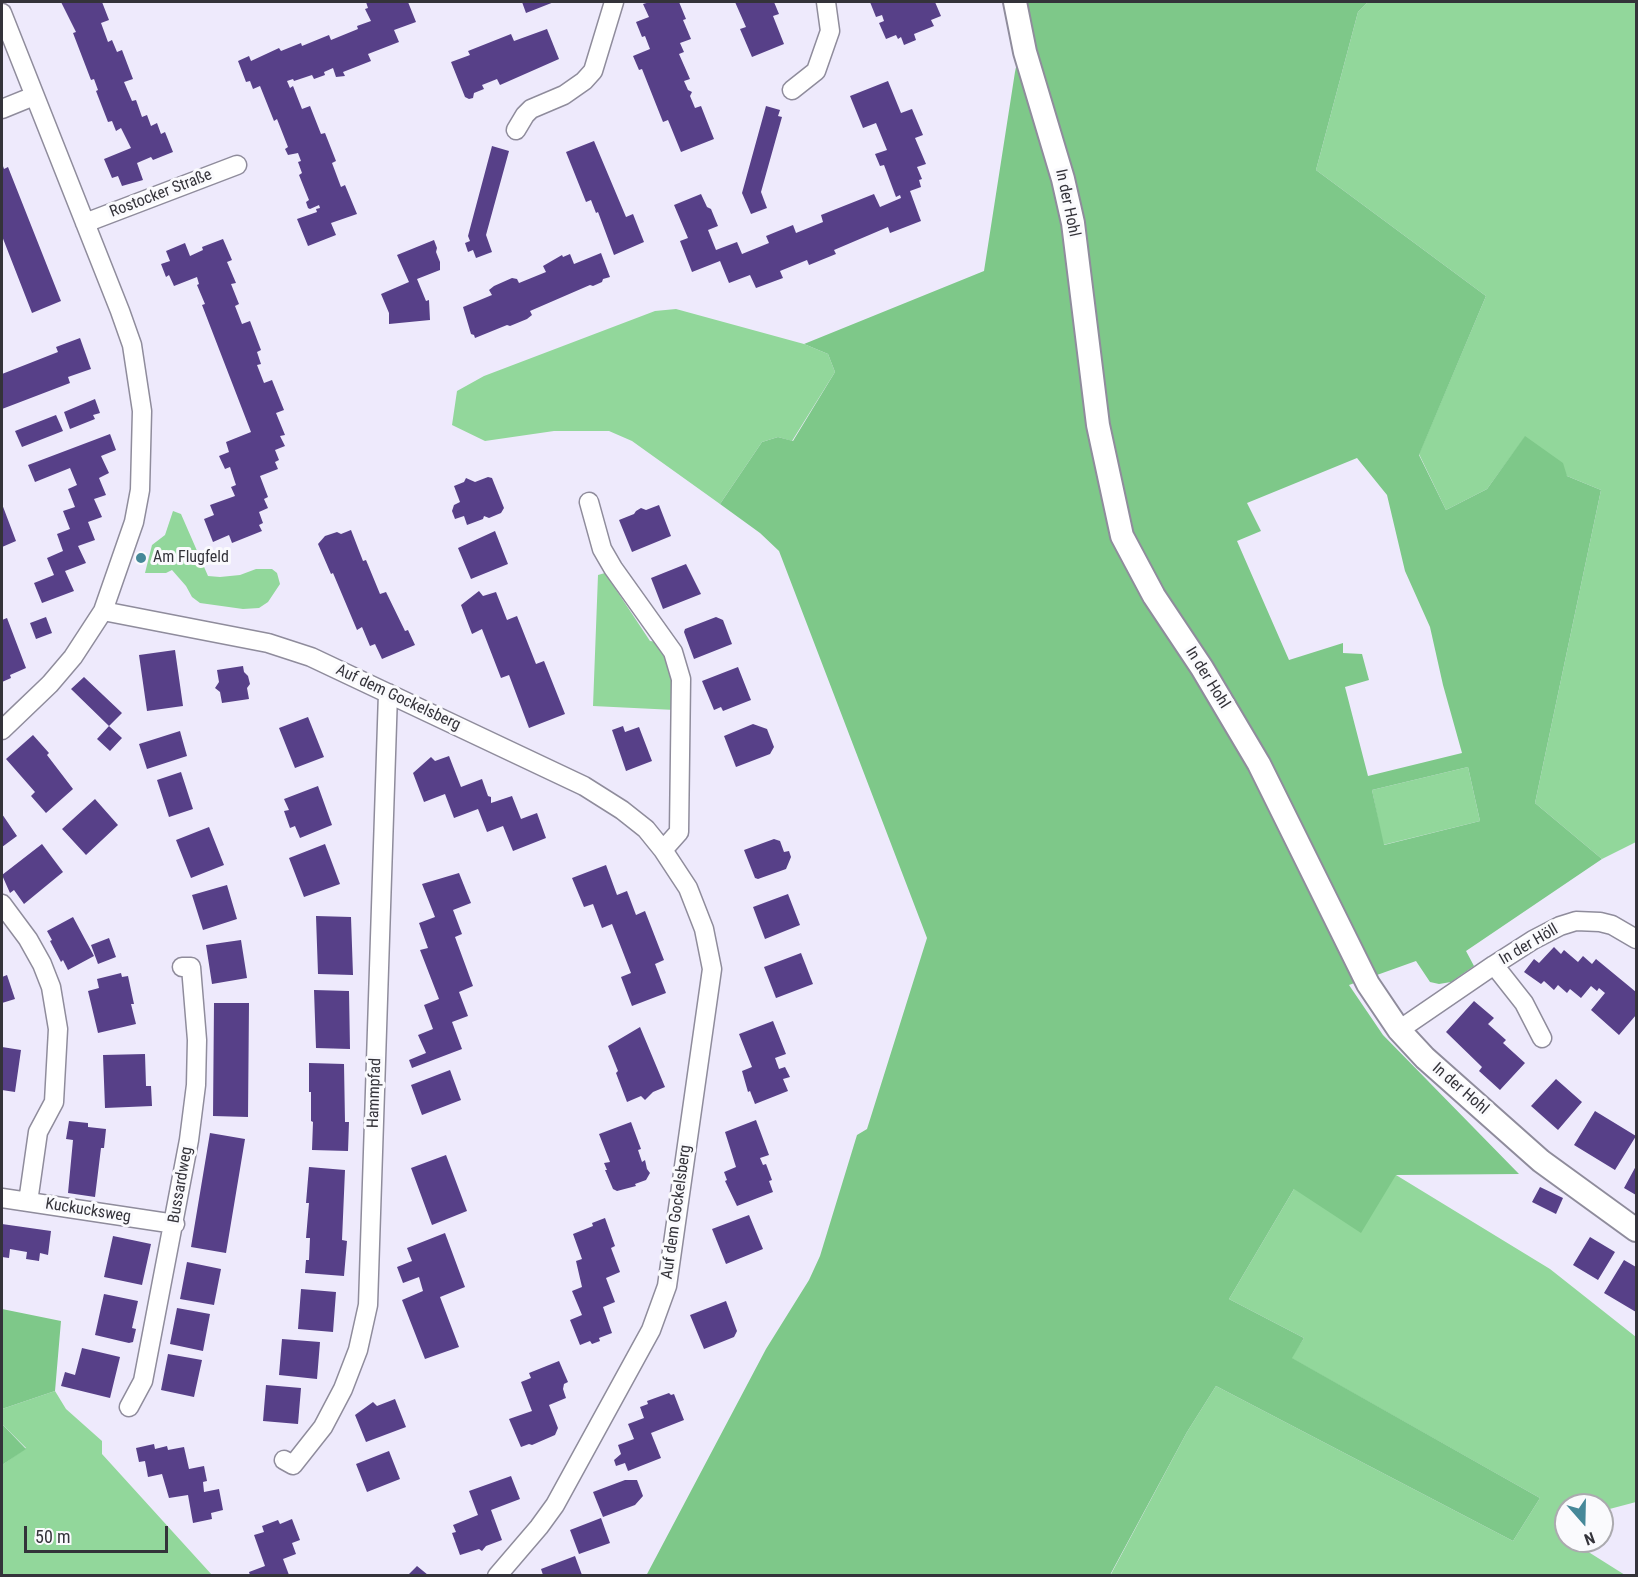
<!DOCTYPE html>
<html>
<head>
<meta charset="utf-8">
<style>
	body { margin:0 }
	#map { position:relative; width:1638px; height:1577px; overflow:hidden; background:#eeeafc; font-family:"Roboto Condensed",sans-serif }
	canvas { display:block }
	.frame { position:absolute; inset:0; border:3px solid #34333a; pointer-events:none }
	.north { position:absolute; left:1554px; top:1493px; width:60px; height:60px; box-sizing:border-box; background:#fafafd; border:2px solid #abaaaf; border-radius:50%; rotate:160deg; font-size:16px; font-weight:700; line-height:24px; text-align:center; color:#34333a }
	.north::after { content:''; display:block; margin:auto; width:21px; height:27px; background:#468899; clip-path:polygon(50% 0,100% 100%,50% 72%,0 100%) }
	.scale { position:absolute; left:24px; top:1526px; width:144px; height:27px; box-sizing:border-box; border:3px solid #34333a; border-top:0; padding-left:8px; font-size:18px; line-height:21px; white-space:nowrap; color:#34333a; -webkit-text-stroke:4px #fafafd; paint-order:stroke }
</style>
</head>
<body>
<div id="map">
<canvas width="1638" height="1577"></canvas>
<div class="frame"></div>
<div class="north">N</div>
<div class="scale">50 m</div>
</div>
<script>
const c = document.querySelector('canvas').getContext('2d');
c.lineJoin = 'round';
function paint(path, color) {
  c.fillStyle = color;
  c.fill(path, 'evenodd');
}
function shape(rows) {
  const path = new Path2D();
  for (const r of rows) {
    path.moveTo(r[0], r[1]);
    for (let i = 2; i < r.length; i += 2) path.lineTo(r[i], r[i + 1]);
  }
  return path;
}
function strokePath(path, color, width, dash) {
  c.strokeStyle = color;
  c.lineWidth = width;
  c.lineCap = dash ? 'butt' : 'round';
  c.setLineDash(dash || []);
  c.stroke(path);
}
function drawText(font, color, halo, rows, align = 'center') {
  c.font = font + ' "Roboto Condensed",sans-serif';
  c.lineWidth = 6;
  c.setLineDash([]);
  c.textBaseline = 'middle';
  c.strokeStyle = halo;
  c.fillStyle = color;
  for (const [text, x, y, turn = 0] of rows) {
    c.save();
    c.translate(x, y);
    c.rotate((+turn || 0) * Math.PI / 180);
    c.textAlign = isNaN(turn) ? turn : align;
    if (halo) c.strokeText(text, 0, 0);
    c.fillText(text, 0, 0);
    c.restore();
  }
}
paint(shape([
	[1368,2,1636,2,1636,842,1602,859,1535,803,1601,490,1567,476,1525,437,1487,489,1446,510,1419,454,1486,296,1316,170,1358,12],
	[676,309,804,344,828,354,835,372,792,441,778,437,762,442,720,504,632,441,609,431,554,431,485,441,452,425,457,391,484,376,655,311],
	[173,511,181,514,208,576,220,577,240,575,256,569,272,569,277,573,280,584,268,602,259,608,243,609,200,603,192,597,186,586,172,570,166,573,145,573,152,545,165,535],
	[605,573,650,641,658,642,667,654,674,678,675,710,593,706,598,575],
	[1468,767,1480,821,1383,845,1372,790],
	[1396,1175,1550,1269,1636,1337,1636,1502,1602,1511,1602,1505,1566,1505,1566,1541,1571,1541,1625,1575,1110,1576,1187,1432,1216,1386,1513,1541,1540,1498,1291,1358,1304,1338,1229,1299,1294,1189],
	[55,1391,66,1409,102,1441,102,1454,212,1575,2,1575,2,1465,26,1448,2,1424,2,1409]
]), '#92d79b');
paint(shape([
	[1024,2,1368,2,1358,12,1316,170,1486,296,1419,455,1446,510,1487,489,1525,436,1563,463,1567,476,1601,490,1535,803,1602,859,1466,951,1474,966,1451,982,1439,984,1430,982,1416,961,1349,985,1383,1035,1519,1174,1396,1175,1361,1233,1294,1189,1229,1299,1304,1338,1292,1358,1540,1498,1513,1541,1216,1386,1187,1432,1110,1575,646,1576,766,1349,809,1280,820,1256,857,1135,867,1129,927,938,779,551,760,533,720,504,762,442,778,437,793,441,835,372,828,354,804,344,984,271,1015,72,1025,23],
	[1357,458,1387,495,1405,571,1430,627,1443,685,1462,753,1368,776,1345,687,1369,680,1362,654,1343,653,1343,643,1289,660,1237,541,1261,531,1247,503],
	[1468,767,1480,821,1384,845,1372,790],
	[2,1309,61,1321,55,1391,2,1409],
	[2,1424,26,1449,2,1465]
]), '#7ec889');
paint(shape([
	[61,2,102,2,109,20,101,23,108,42,112,40,117,52,122,50,133,79,124,82,132,101,136,100,142,117,147,115,151,126,157,123,161,134,165,132,173,152,153,160,151,157,137,163,143,180,122,186,118,176,112,178,104,159,131,148,121,128,116,131,112,121,108,122,96,91,98,90,94,79,91,80,73,33,76,32],
	[366,2,408,2,416,22,394,30,399,42,368,54,371,61,343,72,345,76,336,77,333,68,324,72,325,75,314,79,312,75,294,81,293,79,287,81,290,88,293,86,302,109,310,106,321,134,325,133,336,161,332,163,341,187,345,185,357,214,331,223,336,235,308,246,297,219,317,212,316,209,320,208,319,205,310,209,308,208,306,202,309,200,299,175,302,173,298,162,301,161,298,153,288,155,285,149,288,147,277,119,274,121,260,86,253,89,250,81,246,82,238,61,249,56,251,61,279,48,281,51,301,43,302,46,329,35,331,40,358,29,357,26,371,21,365,9,368,8],
	[522,2,554,2,526,13],
	[650,2,679,2,686,19,683,20,691,39,680,43,684,52,679,54,690,79,684,81,688,90,692,92,690,96,695,108,701,106,714,139,681,152,668,120,663,122,642,69,639,70,633,56,650,49,645,36,642,37,636,22,649,17,643,4],
	[735,2,774,2,779,14,773,16,784,44,752,57,740,29,746,27],
	[870,2,935,2,941,16,931,20,934,26,914,34,916,40,904,45,901,37,898,39,896,35,886,39,879,23,884,21,882,15,876,17],
	[547,29,559,59,500,85,497,79,482,85,484,89,474,93,473,98,469,99,465,97,451,62,470,55,468,51,511,34,514,41],
	[888,81,901,113,912,109,923,135,915,138,926,164,917,167,922,179,919,180,921,187,910,191,921,221,890,233,888,227,834,250,836,254,809,265,807,260,780,271,783,278,756,288,750,275,729,283,720,261,692,272,680,241,688,238,674,205,701,194,707,207,711,209,718,226,708,230,716,250,737,242,742,254,769,243,766,236,793,225,796,233,823,222,821,215,874,194,880,207,901,198,900,195,896,197,884,165,880,166,875,154,887,150,876,123,863,128,850,96],
	[766,106,780,110,778,116,782,117,761,192,767,208,751,214,742,193],
	[594,141,626,217,633,214,644,242,614,255,598,212,596,213,591,200,586,202,566,152],
	[492,146,509,151,486,235,492,252,476,258,473,250,468,252,465,243,470,241,468,236],
	[2,163,4,169,8,167,61,301,32,313,2,236],
	[223,239,232,260,227,262,236,283,231,284,239,304,235,306,242,324,250,321,261,350,257,352,261,364,257,365,264,383,272,380,284,410,276,413,285,435,280,436,285,446,275,450,279,460,275,462,278,469,260,476,268,497,264,499,268,508,259,512,263,523,259,525,262,531,232,543,229,535,213,542,204,519,214,515,210,505,235,496,231,487,236,485,230,467,225,469,219,456,229,452,226,442,251,432,202,305,205,304,197,285,199,284,197,277,174,286,169,275,166,277,161,264,170,261,166,251,185,243,190,256,203,250,202,247],
	[434,240,437,248,436,252,440,262,440,270,417,279,426,301,429,300,430,320,389,324,389,313,381,294,409,282,397,255],
	[601,253,610,277,603,279,602,282,593,286,590,285,530,311,532,315,527,319,510,326,507,325,475,338,474,335,471,334,463,307,492,295,489,290,494,286,512,278,517,279,519,283,546,272,543,266,562,255,563,257,570,254,574,264],
	[80,338,91,369,68,377,70,383,2,409,2,374,58,352,56,347],
	[95,399,100,413,93,415,95,419,70,429,64,412],
	[56,415,63,431,22,447,15,431],
	[110,434,116,450,101,456,109,473,99,478,106,495,94,499,102,517,88,522,95,540,78,546,86,563,65,571,74,591,42,603,34,583,54,575,47,558,63,551,57,534,70,529,63,511,75,507,68,489,77,485,70,468,35,482,28,465],
	[488,477,492,478,504,508,501,513,489,518,484,516,483,519,467,525,464,516,455,519,452,511,454,505,460,502,454,486,464,482,466,478,475,482],
	[2,504,16,541,2,547],
	[659,505,671,536,632,552,619,520,634,514,636,511,641,508,646,510],
	[351,530,363,561,366,560,380,594,386,592,405,631,408,630,415,645,382,659,375,644,370,646,362,627,357,630,333,573,331,574,318,544,325,536,337,532,341,534],
	[495,531,508,564,471,579,458,548],
	[686,564,701,594,663,609,651,578],
	[479,591,483,596,496,592,507,620,517,616,536,664,544,661,565,714,529,728,509,675,501,678,482,629,472,634,461,605],
	[46,617,52,633,36,639,30,623],
	[716,617,723,620,732,644,694,659,684,632,685,629],
	[7,618,26,668,10,675,11,678,2,682,2,620],
	[175,650,183,706,147,711,139,655],
	[243,666,244,672,248,676,250,684,247,688,249,699,222,703,220,692,215,688,219,682,217,670],
	[738,667,751,700,723,711,721,707,714,710,702,681],
	[84,677,122,713,109,726,71,689],
	[308,717,324,757,295,768,279,728],
	[753,724,767,729,774,747,770,754,736,767,724,736],
	[109,726,122,738,110,751,97,739],
	[623,726,625,732,639,727,652,761,626,771,612,730],
	[180,731,187,756,147,769,139,744],
	[33,735,49,753,47,755,73,789,46,813,31,796,35,792,6,759],
	[449,756,461,787,482,779,488,796,491,797,491,803,512,796,521,819,537,813,546,838,513,851,503,826,487,832,478,809,454,818,445,794,424,802,413,773,431,757,435,761],
	[181,772,193,809,169,817,157,780],
	[318,786,332,825,300,838,295,826,290,828,284,811,289,810,284,799],
	[95,799,118,825,86,855,62,829],
	[2,814,17,836,2,847],
	[209,827,224,865,191,878,176,840],
	[774,839,780,841,784,852,789,851,791,857,786,869,758,879,755,878,744,850],
	[42,844,63,872,24,904,14,890,10,893,2,875],
	[325,844,340,884,304,897,289,858],
	[606,865,617,895,627,891,636,915,645,911,664,960,655,964,666,993,632,1006,621,977,631,973,612,924,602,928,593,904,584,907,572,878],
	[459,873,471,903,453,910,462,934,455,937,473,986,459,992,468,1016,452,1022,462,1049,412,1068,409,1060,426,1053,418,1035,433,1029,424,1005,439,999,420,950,428,948,419,923,435,917,422,884],
	[227,885,237,919,203,930,192,895],
	[788,894,800,925,765,939,753,907],
	[316,916,351,917,353,975,318,974],
	[73,917,94,956,68,970,63,960,61,962,50,941,52,940,47,931],
	[109,938,116,957,98,964,91,945],
	[241,940,247,978,212,984,206,945],
	[1554,947,1561,954,1564,950,1578,962,1583,956,1592,964,1596,959,1636,992,1636,1015,1619,1035,1591,1010,1605,993,1599,988,1597,991,1591,986,1581,998,1570,989,1567,993,1558,985,1554,990,1544,981,1541,984,1524,972,1534,959,1539,963],
	[801,953,813,984,776,998,764,967],
	[121,973,122,977,128,976,134,1004,131,1004,136,1024,98,1033,88,991,99,988,97,979],
	[7,975,15,999,2,1003,2,977],
	[314,990,349,991,350,1049,316,1048],
	[1474,1001,1494,1018,1488,1024,1506,1040,1503,1043,1525,1063,1500,1090,1479,1071,1482,1067,1446,1032],
	[214,1003,249,1003,248,1117,213,1116],
	[773,1021,786,1054,775,1058,779,1069,785,1067,790,1077,783,1079,788,1091,755,1104,750,1091,748,1092,742,1071,752,1067,739,1034],
	[640,1027,665,1087,653,1092,645,1100,641,1096,627,1102,616,1073,618,1071,608,1046],
	[2,1047,21,1050,15,1092,2,1090],
	[145,1054,146,1086,151,1086,152,1106,105,1108,103,1055],
	[309,1063,344,1064,345,1122,349,1122,348,1151,312,1150,313,1122,311,1121,311,1092,309,1092],
	[450,1070,461,1100,422,1115,411,1085],
	[1556,1079,1582,1102,1558,1130,1531,1106],
	[1595,1111,1636,1136,1615,1170,1574,1145],
	[756,1120,769,1155,760,1158,763,1165,766,1164,772,1180,769,1181,773,1192,737,1206,725,1181,727,1180,724,1172,736,1167,725,1132],
	[69,1121,88,1123,88,1127,106,1129,104,1148,101,1148,95,1197,68,1193,73,1140,66,1139],
	[631,1122,641,1149,638,1150,642,1162,645,1160,647,1169,650,1173,646,1180,635,1184,636,1186,617,1191,613,1189,605,1170,607,1170,604,1163,610,1162,599,1134],
	[210,1133,245,1139,226,1253,191,1247],
	[446,1155,467,1211,432,1225,411,1168],
	[1636,1166,1636,1195,1624,1188],
	[309,1167,345,1170,342,1240,347,1241,344,1276,305,1273,306,1260,309,1260,310,1238,306,1238,309,1203,306,1203],
	[1540,1187,1563,1198,1556,1214,1532,1202],
	[749,1215,763,1249,726,1264,712,1229],
	[605,1218,615,1246,611,1248,620,1272,606,1278,615,1302,603,1307,612,1333,599,1338,600,1341,592,1344,590,1341,580,1345,570,1320,582,1315,572,1291,582,1287,576,1261,582,1259,573,1234,593,1226,592,1223],
	[2,1224,51,1231,48,1255,40,1253,39,1261,26,1259,27,1252,10,1249,9,1258,2,1257],
	[445,1233,465,1287,440,1297,459,1347,425,1359,402,1300,423,1291,419,1277,403,1283,397,1267,412,1261,407,1248],
	[113,1236,151,1244,142,1285,104,1277],
	[1590,1237,1615,1252,1598,1280,1573,1265],
	[1624,1260,1636,1267,1636,1312,1604,1293],
	[187,1262,221,1269,214,1305,180,1299],
	[301,1289,336,1292,333,1332,298,1329],
	[104,1294,138,1301,132,1328,136,1329,133,1342,129,1343,95,1335],
	[726,1301,737,1331,734,1337,704,1349,690,1315],
	[177,1308,210,1314,203,1351,170,1344],
	[282,1339,320,1342,317,1379,279,1375],
	[82,1348,120,1357,110,1398,61,1386,65,1372,75,1375],
	[168,1354,202,1360,194,1397,161,1390],
	[559,1361,568,1382,564,1384,563,1389,566,1398,549,1405,558,1428,555,1435,532,1445,529,1444,521,1447,509,1419,532,1411,521,1382,531,1378,529,1373],
	[266,1385,301,1388,298,1424,263,1421],
	[669,1393,671,1395,674,1394,684,1420,651,1433,661,1458,628,1471,625,1463,616,1466,614,1460,621,1454,618,1445,634,1439,628,1424,644,1418,640,1407,648,1404,647,1401],
	[395,1399,406,1427,366,1442,355,1415,373,1402,377,1406],
	[154,1444,155,1449,167,1446,168,1450,184,1447,189,1469,204,1466,207,1481,203,1482,204,1492,219,1489,223,1510,211,1513,212,1519,193,1523,188,1495,169,1498,162,1474,148,1477,145,1461,139,1462,136,1448],
	[389,1451,400,1479,367,1492,356,1464],
	[511,1476,520,1499,491,1510,502,1540,486,1546,482,1551,479,1549,460,1555,452,1533,456,1532,453,1525,478,1515,469,1491],
	[625,1480,637,1480,643,1496,635,1505,603,1517,593,1492],
	[601,1518,610,1543,579,1554,570,1530],
	[292,1519,300,1540,292,1543,296,1554,283,1559,289,1575,250,1575,249,1572,265,1566,254,1535,264,1532,262,1526,278,1520,280,1524],
	[575,1556,582,1575,543,1575,541,1569],
	[417,1566,428,1575,408,1575]
]), '#574088');
const minor = shape([
	[2,13,120,311,132,345,142,411,140,490,134,522,103,611,73,657,50,684,2,730],
	[792,90,816,71,830,31,826,2],
	[2,109,34,96],
	[516,130,525,115,531,109,564,95,584,81,593,71,614,2],
	[85,223,237,165],
	[589,502,602,549,613,568,673,652,681,679,679,832,663,850],
	[103,611,268,643,311,657,584,786,622,810,646,829,663,850,688,888,704,929,712,969,667,1286,651,1330,555,1505,539,1527,497,1576],
	[2,904,28,939,42,964,51,987,58,1029,54,1102,38,1132,28,1202],
	[1494,965,1524,1003,1542,1038],
	[1399,1030,1494,965,1533,940,1560,926,1576,921,1600,922,1612,925,1636,939],
	[2,1198,175,1224],
	[129,1407,143,1381,189,1140,196,1085,197,1040,191,967,182,967],
	[284,1460,293,1465,323,1427,343,1389,358,1350,368,1305,388,693]
]);
const tertiary = shape([
	[1015,2,1025,52,1063,179,1073,223,1098,425,1122,536,1154,596,1202,668,1259,764,1368,984,1399,1030,1425,1058,1541,1161,1636,1230]
]);
strokePath(minor, '#8f8c9c', 21);
strokePath(tertiary, '#8f8c9c', 26);
strokePath(minor, '#fff', 18);
strokePath(tertiary, '#fff', 22);
for (const [x, y, r, color] of [
	[141,558,6,"#468899"]
]) {
  const dot = new Path2D();
  dot.arc(x, y, r, 0, 2 * Math.PI);
  c.fillStyle = color;
  c.fill(dot);
  strokePath(dot, '#fafafd', 2);
}
drawText('16px', '#34333a', '#fafafd', [
	["Rostocker Straße",161,194,-21],
	["In der Hohl",1067,203,78],
	["In der Hohl",1207,678,58],
	["Auf dem Gockelsberg",398,698,25],
	["In der Höll",1529,945,-30],
	["In der Hohl",1460,1089,41],
	["Hammpfad",375,1093,-88],
	["Bussardweg",181,1185,-80],
	["Kuckucksweg",88,1211,9],
	["Auf dem Gockelsberg",677,1212,-82]
]);
drawText('16px', '#34333a', '#fafafd', [
	["Am Flugfeld",153,558]
], 'left');
</script>
</body>
</html>
